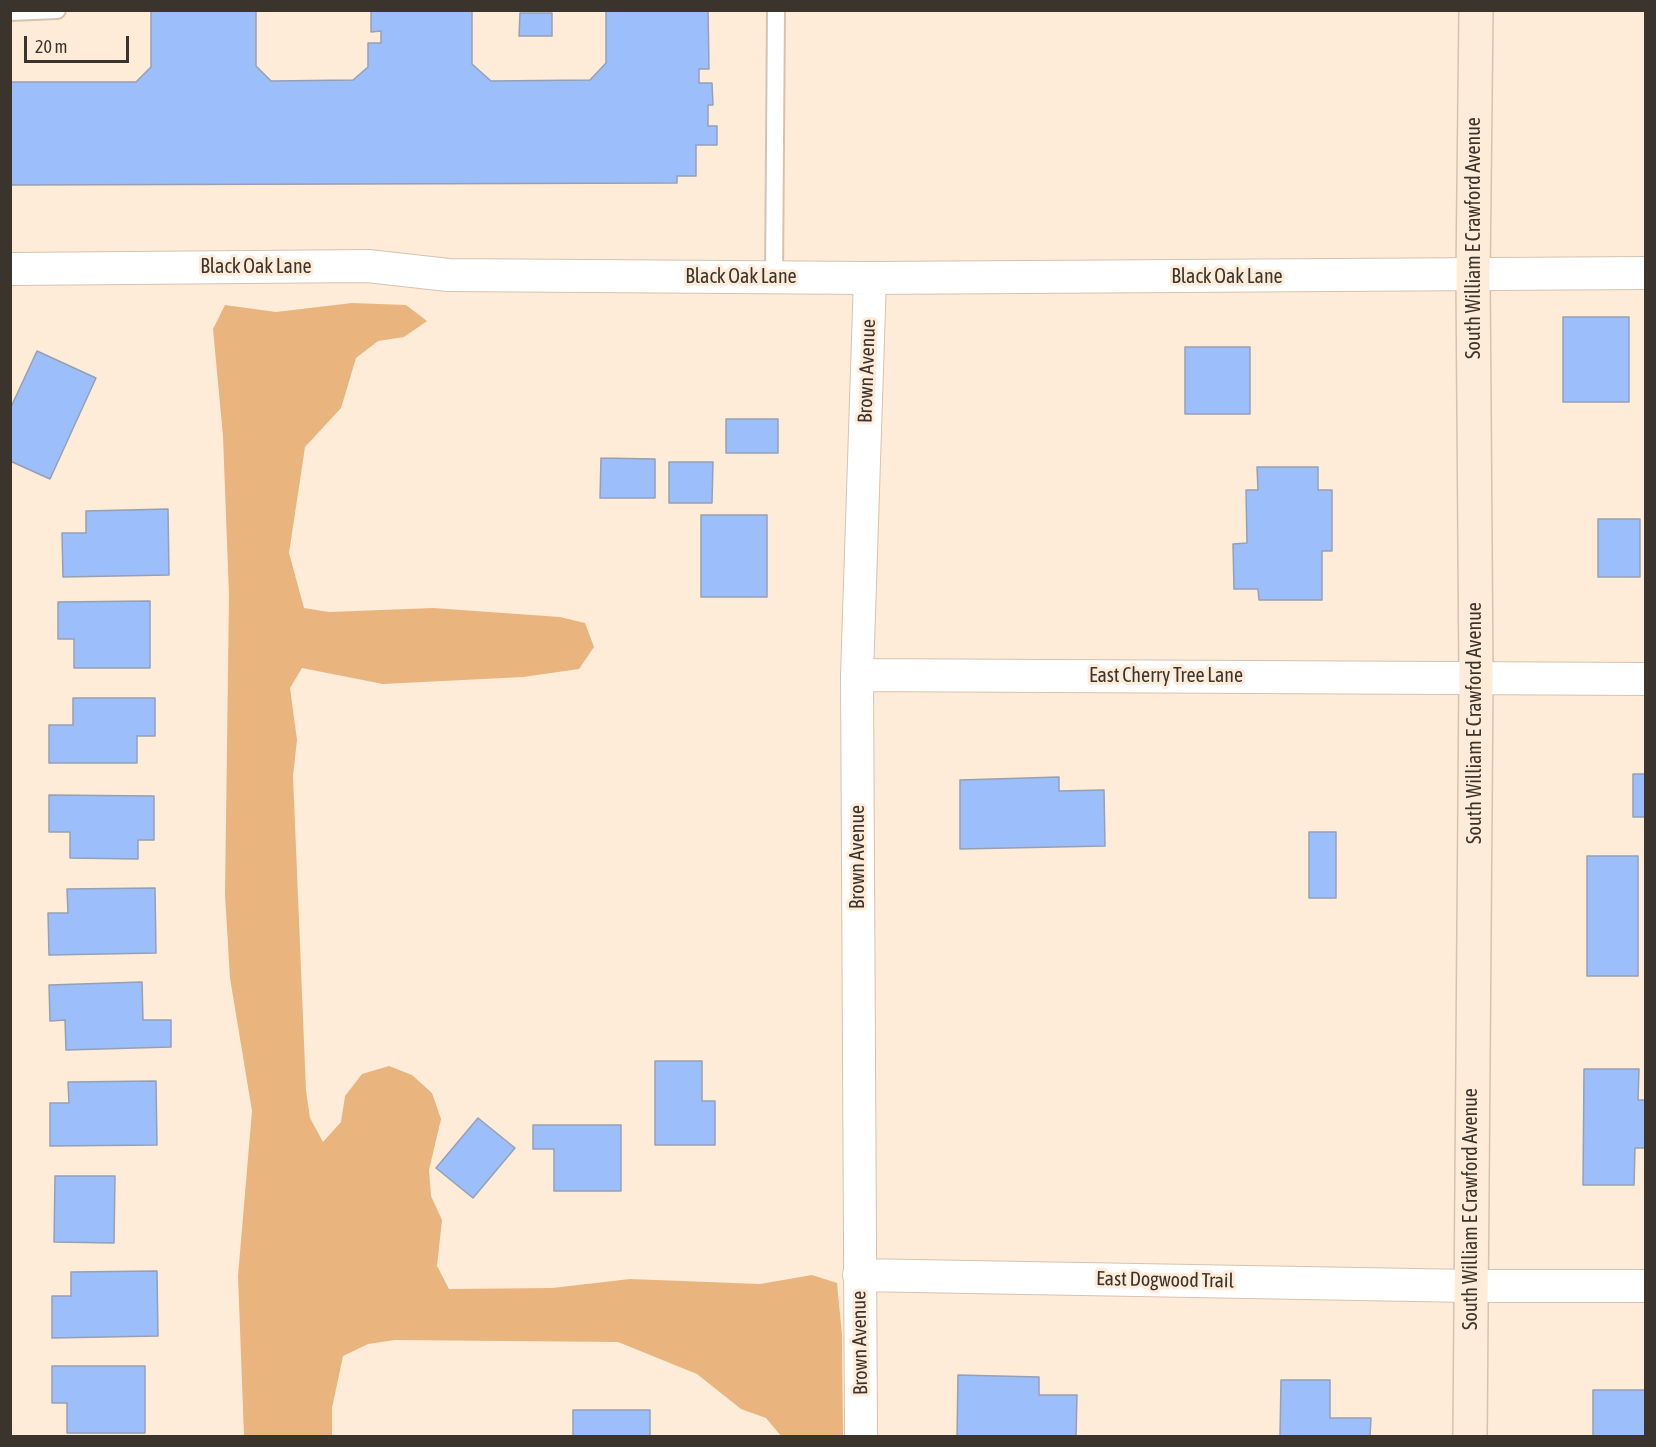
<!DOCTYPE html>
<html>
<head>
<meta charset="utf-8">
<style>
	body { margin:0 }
	#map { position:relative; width:1656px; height:1447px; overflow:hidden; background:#feecd9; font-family:"Asap Condensed",sans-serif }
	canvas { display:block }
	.frame { position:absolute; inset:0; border:12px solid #3b342d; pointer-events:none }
	.scale { position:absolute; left:24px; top:36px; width:105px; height:27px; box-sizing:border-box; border:3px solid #3b342d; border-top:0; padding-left:8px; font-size:18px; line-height:21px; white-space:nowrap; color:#3b342d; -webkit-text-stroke:4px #feecd9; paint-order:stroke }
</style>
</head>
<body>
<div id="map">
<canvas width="1656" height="1447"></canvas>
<div class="frame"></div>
<div class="scale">20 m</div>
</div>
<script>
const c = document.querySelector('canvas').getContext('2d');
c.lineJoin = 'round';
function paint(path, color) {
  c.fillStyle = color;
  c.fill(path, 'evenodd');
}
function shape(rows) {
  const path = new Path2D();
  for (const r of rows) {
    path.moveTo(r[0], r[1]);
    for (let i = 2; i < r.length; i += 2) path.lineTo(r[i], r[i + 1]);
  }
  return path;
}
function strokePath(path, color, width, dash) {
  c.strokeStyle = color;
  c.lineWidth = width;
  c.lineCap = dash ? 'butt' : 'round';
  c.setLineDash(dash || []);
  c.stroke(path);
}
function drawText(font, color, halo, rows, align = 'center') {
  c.font = font + ' "Asap Condensed",sans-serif';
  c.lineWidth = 6;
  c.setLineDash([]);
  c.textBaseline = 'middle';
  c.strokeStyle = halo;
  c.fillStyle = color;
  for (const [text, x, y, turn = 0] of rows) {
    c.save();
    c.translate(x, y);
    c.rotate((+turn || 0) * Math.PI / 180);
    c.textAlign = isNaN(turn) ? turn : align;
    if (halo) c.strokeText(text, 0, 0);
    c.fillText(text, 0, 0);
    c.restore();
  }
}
paint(shape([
	[352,303,406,305,427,321,404,337,378,341,356,358,341,408,305,447,289,553,304,608,329,612,433,608,560,617,585,623,594,647,579,669,523,677,383,684,302,668,290,688,297,740,293,776,306,1091,310,1118,323,1142,341,1122,345,1096,362,1074,389,1066,412,1075,432,1093,441,1119,429,1170,431,1196,442,1220,437,1266,449,1289,552,1288,630,1279,760,1284,812,1275,837,1283,842,1335,843,1436,781,1436,766,1418,741,1409,697,1374,618,1342,395,1340,368,1344,343,1356,332,1408,332,1436,244,1436,238,1276,252,1111,230,978,225,895,229,596,223,436,213,329,225,305,276,312]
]), '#e9b47e');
const building = shape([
	[151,10,256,10,256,66,271,81,353,80,368,67,368,43,381,43,381,31,371,32,371,10,472,10,472,64,491,81,590,80,606,63,606,10,708,10,709,69,699,69,699,83,712,83,713,105,708,105,708,126,717,126,717,145,696,145,696,176,677,176,677,183,10,185,10,82,136,82,151,67,151,10],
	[520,13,552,13,552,36,519,36,520,13],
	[1563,317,1629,317,1629,402,1563,402,1563,317],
	[1185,347,1250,347,1250,414,1185,414,1185,347],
	[37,351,96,378,50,479,10,461,10,409,37,351],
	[726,419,778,419,778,453,726,453,726,419],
	[601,458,655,459,655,498,600,498,601,458],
	[669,462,713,462,712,503,669,503,669,462],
	[1257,467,1318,467,1318,490,1332,490,1332,551,1322,551,1322,600,1259,600,1258,589,1234,589,1233,544,1247,543,1246,490,1258,490,1257,467],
	[168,509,169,575,63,577,62,533,86,533,86,511,168,509],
	[701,515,767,515,767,597,701,597,701,515],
	[1598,519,1640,519,1640,577,1598,577,1598,519],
	[150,601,150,668,74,668,74,639,58,639,58,602,150,601],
	[73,698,155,698,155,736,137,736,137,763,49,763,49,725,73,725,73,698],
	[1633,774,1646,774,1646,817,1633,817,1633,774],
	[1059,777,1059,791,1104,790,1105,846,960,849,960,780,1059,777],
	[49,795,154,796,154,840,138,840,138,859,70,858,70,832,49,832,49,795],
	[1309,832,1336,832,1336,898,1309,898,1309,832],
	[1587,856,1638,856,1638,976,1587,976,1587,856],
	[155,888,156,953,49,955,48,913,68,913,67,889,155,888],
	[142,982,143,1020,171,1020,171,1047,66,1050,65,1020,50,1021,49,985,142,982],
	[655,1061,702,1061,702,1101,715,1101,715,1145,655,1145,655,1061],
	[1584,1069,1639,1069,1638,1100,1646,1100,1646,1148,1635,1148,1634,1185,1583,1185,1584,1069],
	[156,1081,157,1145,50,1146,50,1103,69,1103,68,1082,156,1081],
	[478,1118,515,1148,473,1198,436,1168,478,1118],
	[533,1125,621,1125,621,1191,554,1191,554,1149,533,1149,533,1125],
	[55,1176,115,1176,114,1243,54,1242,55,1176],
	[157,1271,158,1336,52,1338,52,1296,71,1296,71,1272,157,1271],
	[52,1366,145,1366,145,1433,67,1433,67,1403,52,1403,52,1366],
	[958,1375,1039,1377,1039,1395,1077,1395,1076,1436,957,1436,958,1375],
	[1281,1380,1330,1380,1330,1418,1371,1418,1370,1436,1280,1436,1281,1380],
	[1593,1390,1646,1390,1646,1436,1593,1436,1593,1390],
	[573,1410,650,1410,650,1436,573,1436,573,1410]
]);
paint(building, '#9cbefa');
strokePath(building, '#95a0b4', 1.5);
const service = shape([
	[10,12,57,10],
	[774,277,776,10]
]);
const minor = shape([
	[10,269,368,266,448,275,870,278,1646,273],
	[857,675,1646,679],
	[859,1275,1470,1286,1646,1286],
	[861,1436,857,675,870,278]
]);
const secondary = shape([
	[1470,1436,1476,678,1473,276,1476,10]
]);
strokePath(service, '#d5c3b1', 20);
strokePath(minor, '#d5c3b1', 34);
strokePath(secondary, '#d5c3b1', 36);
strokePath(service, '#fff', 16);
strokePath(minor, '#fff', 32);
strokePath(secondary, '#fdecda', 33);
drawText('20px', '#3b342d', '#feecd9', [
	["South William E Crawford Avenue",1474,238,-90],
	["Black Oak Lane",256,267],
	["Black Oak Lane",741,277],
	["Black Oak Lane",1227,277],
	["Brown Avenue",867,371,-88],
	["East Cherry Tree Lane",1166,676],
	["South William E Crawford Avenue",1475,723,-90],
	["Brown Avenue",858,857,-90],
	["South William E Crawford Avenue",1471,1209,-90],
	["East Dogwood Trail",1165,1280,1],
	["Brown Avenue",860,1343,-91]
]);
</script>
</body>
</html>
